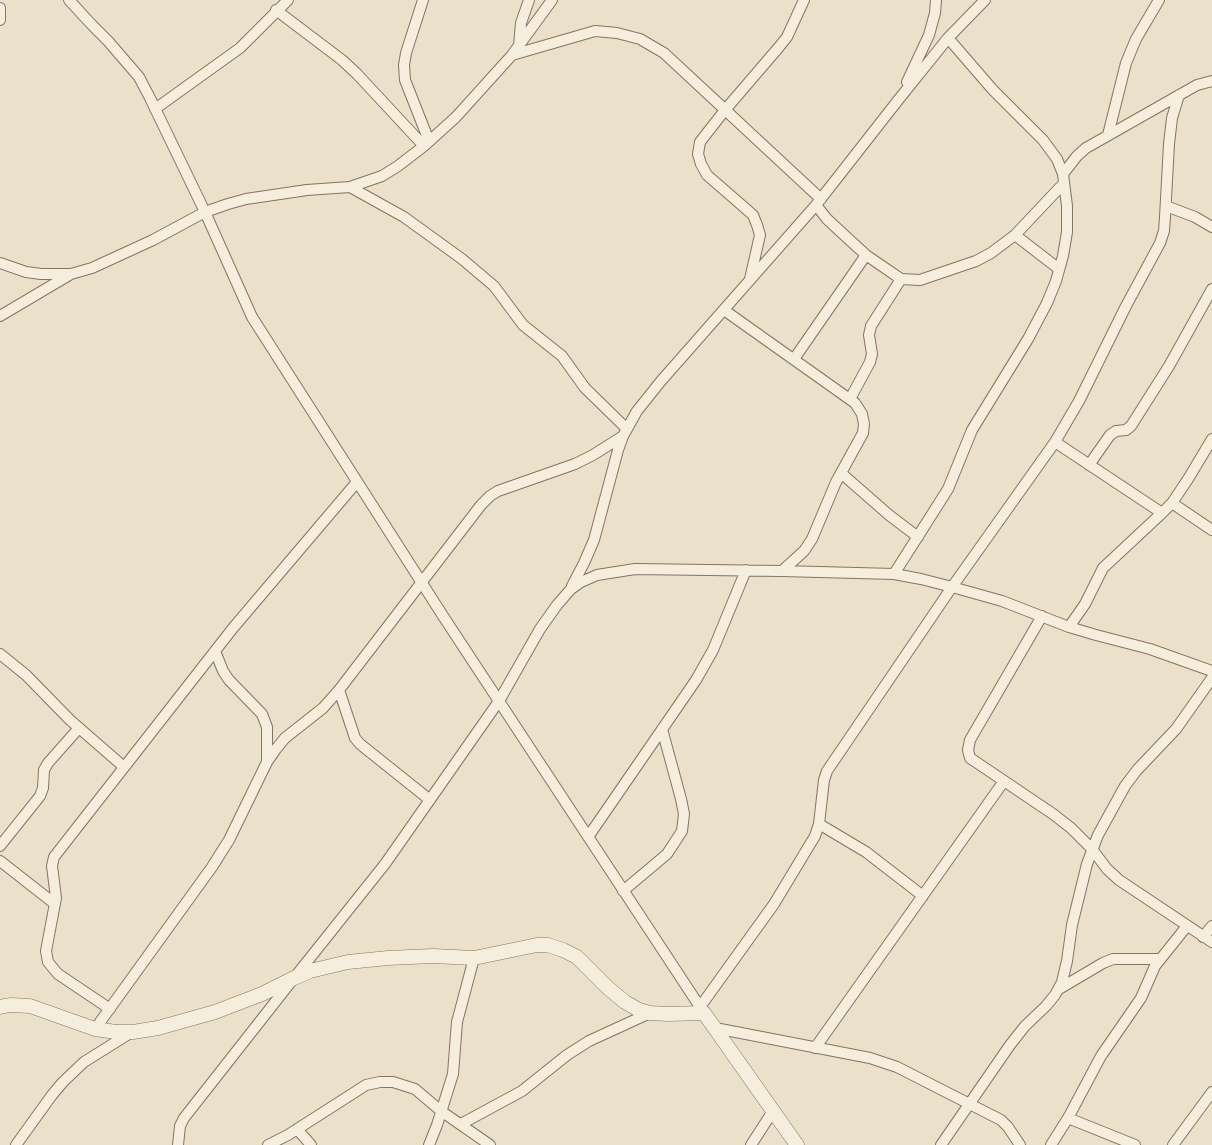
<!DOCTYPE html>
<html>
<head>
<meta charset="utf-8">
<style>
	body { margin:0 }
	canvas { display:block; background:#ebe0ca }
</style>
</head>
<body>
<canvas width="1212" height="1145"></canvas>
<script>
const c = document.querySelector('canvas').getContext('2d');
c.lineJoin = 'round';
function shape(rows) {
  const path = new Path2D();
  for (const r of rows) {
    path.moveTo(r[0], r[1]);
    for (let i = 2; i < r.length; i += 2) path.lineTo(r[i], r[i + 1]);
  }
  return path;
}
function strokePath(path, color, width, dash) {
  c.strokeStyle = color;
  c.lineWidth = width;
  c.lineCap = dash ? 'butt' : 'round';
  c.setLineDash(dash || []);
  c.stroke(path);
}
const minor = shape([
	[69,0,92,25,108,41,139,77,150,98,205,212,252,317,443,616,704,1013],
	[423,0,406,53,404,65,405,80,429,141],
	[0,8,0,20],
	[276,10,342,60,357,74,424,146],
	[519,46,521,23,529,0],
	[512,55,595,31,617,33,640,39,664,53,821,199],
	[907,82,929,35,935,13,936,0],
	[155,109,240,48,288,0],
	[1108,135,1126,63,1136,39,1159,0],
	[1063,174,1077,156,1086,148,1197,85,1212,81],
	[350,187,404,217,462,259,494,286,523,325,562,356,585,388,627,429],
	[816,205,827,219,842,233,866,255,882,266,901,279,920,280,976,261,991,253,1015,235,1064,183],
	[1166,206,1195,217,1212,227],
	[1015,235,1059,269],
	[0,263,26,272,41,274,71,274,92,268,153,240,205,212,228,204,246,199,307,190,350,187,382,176,398,166,424,146,456,117,512,55,552,0],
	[750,279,760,235,757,225,753,215,707,175,701,164,698,154,700,142,725,110,779,47,787,37,804,0],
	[724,310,855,403,862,414,864,424,863,433,836,482,812,539,804,551,782,571],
	[0,316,71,274],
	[794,359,866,255],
	[850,399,870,362,872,354,869,335,871,326,901,279],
	[1055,442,1162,513],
	[1089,465,1110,435,1116,431,1126,430,1131,426,1169,366,1212,289],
	[841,473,889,515,918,537],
	[1172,503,1212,530],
	[894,574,948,489,972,430,1028,339,1047,303,1056,281,1063,256,1067,232,1067,206,1063,174,1057,159,1043,140,993,90,948,38],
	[572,586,584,563,594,540,618,450,623,436,637,411,661,381,816,205,899,99,948,38,985,0],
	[1042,616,970,740,968,750,970,758,1053,814,1071,828,1092,849,1107,869,1119,880,1212,942],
	[1069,627,1085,604,1103,568,1162,513,1172,503,1188,479,1212,439],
	[215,651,223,671,229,680,262,714,267,727,267,762],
	[0,654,26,675,70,720,124,767],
	[339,690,355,738,360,744,430,800],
	[819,824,866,852,923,896],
	[588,837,696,680,713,650,746,570],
	[0,846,40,796,43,788,44,770,48,763,79,728],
	[0,861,55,904],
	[623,891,667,854,682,831,684,814,681,799,662,729],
	[1203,937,1212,926],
	[1059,989,1103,963,1113,959,1160,959],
	[700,1007,774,904,815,836,819,824,824,780,827,771,952,587,1055,442,1079,401,1126,306,1160,243,1164,231,1165,217,1169,144,1172,118,1179,95],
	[110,1009,58,974,48,962,46,951,56,898,52,866,54,857,233,628,357,482],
	[715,1028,870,1058,897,1067,1001,1120,1008,1127,1020,1145],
	[95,1029,212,867,229,840,267,762,276,749,285,738,323,708,339,690,481,505,490,496,498,491,575,464,593,455,623,436],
	[815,1048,1004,781],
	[1068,1118,1135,1145],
	[461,1124,522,1091,567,1055,589,1041,650,1013],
	[297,1129,311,1145],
	[16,1145,52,1095,63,1082,84,1062,132,1032],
	[178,1145,180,1126,184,1118,294,978,385,864,499,701,540,629,557,605,571,589,581,582,597,575,635,569,782,571,894,574,921,579,952,587,1002,601,1069,627,1096,635,1150,649,1212,671],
	[268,1145,288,1135,366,1085,380,1082,393,1082,415,1089,441,1111,490,1145],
	[429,1145,437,1125,453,1074,457,1022,474,958],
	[751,1145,773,1111],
	[941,1145,1010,1045,1025,1026,1046,1006,1055,995,1062,982,1067,961,1072,925,1087,864,1098,835,1125,786,1137,770,1176,729,1212,678],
	[1051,1145,1068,1118,1101,1056,1141,998,1155,966,1187,926],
	[1173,1145,1212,1092]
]);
const tertiary = shape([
	[0,1007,10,1005,30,1006,95,1029,116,1032,133,1032,158,1028,215,1012,262,994,294,978,310,971,348,962,388,958,433,956,474,958,537,945,548,945,563,950,577,957,608,988,625,1002,639,1010,650,1013,668,1014,704,1013,797,1145]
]);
strokePath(minor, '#867360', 12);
strokePath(tertiary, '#867360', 15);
strokePath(minor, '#f6eedc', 10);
strokePath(tertiary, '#f6eedc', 14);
</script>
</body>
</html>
